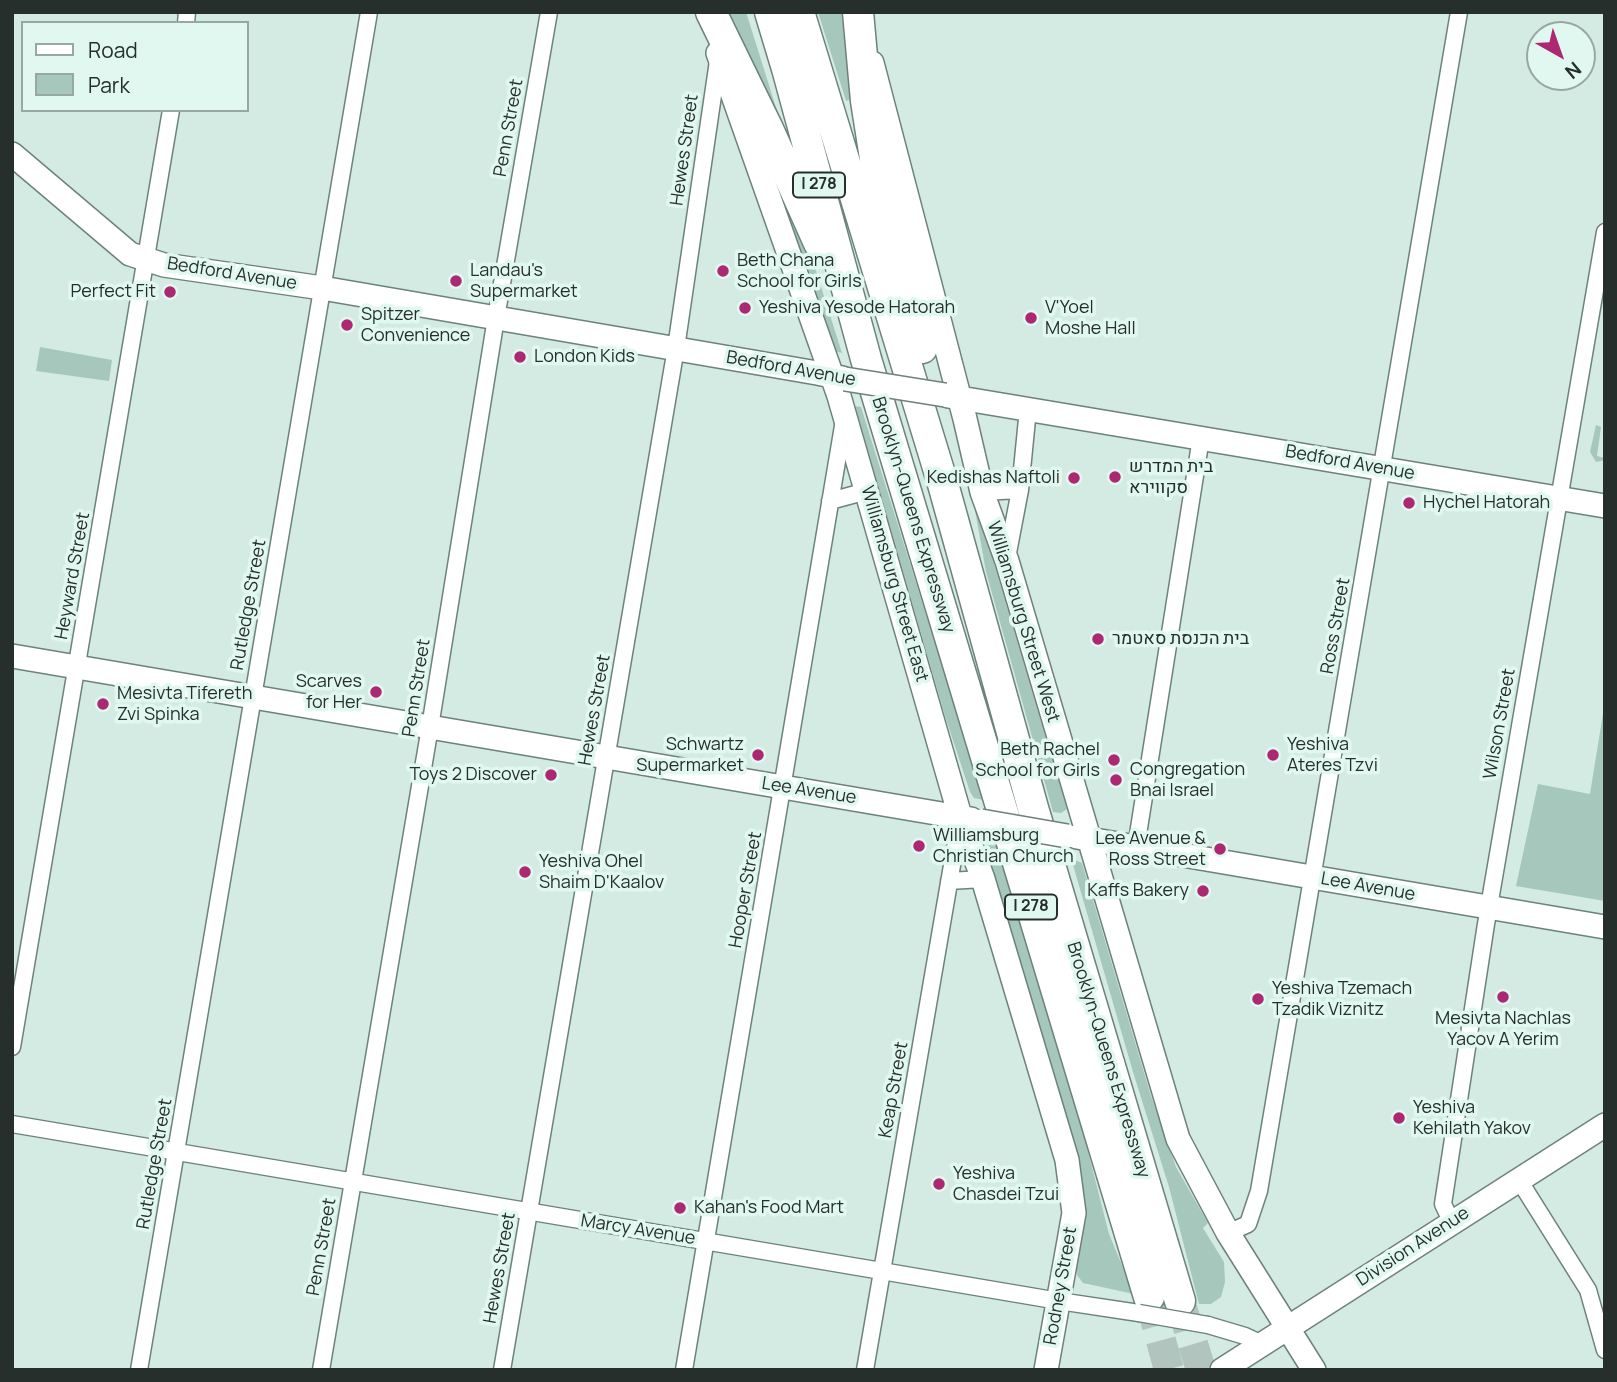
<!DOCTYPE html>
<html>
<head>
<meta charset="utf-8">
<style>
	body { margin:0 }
	#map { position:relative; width:1617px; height:1382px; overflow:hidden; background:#d4ebe3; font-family:Manrope,sans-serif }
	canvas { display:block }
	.frame { position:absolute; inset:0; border:14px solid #272f2c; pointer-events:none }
	.legend { position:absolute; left:21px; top:21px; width:228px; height:91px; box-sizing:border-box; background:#e1f8f0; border:2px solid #97a8a2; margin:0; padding:9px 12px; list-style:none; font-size:21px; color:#272f2c }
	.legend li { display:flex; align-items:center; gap:14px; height:35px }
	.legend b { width:35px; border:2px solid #97a8a2 }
	.north { position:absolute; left:1526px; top:21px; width:70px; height:70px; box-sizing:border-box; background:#e1f8f0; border:2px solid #97a8a2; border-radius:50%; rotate:140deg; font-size:19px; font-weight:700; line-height:28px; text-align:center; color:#272f2c }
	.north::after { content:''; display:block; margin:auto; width:24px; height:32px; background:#ad2872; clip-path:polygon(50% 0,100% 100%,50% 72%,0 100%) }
</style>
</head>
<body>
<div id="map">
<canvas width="1617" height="1382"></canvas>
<div class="frame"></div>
<ul class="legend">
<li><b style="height:9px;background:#fff"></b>Road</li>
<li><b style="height:19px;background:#a6c7bb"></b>Park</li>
</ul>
<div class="north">N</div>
</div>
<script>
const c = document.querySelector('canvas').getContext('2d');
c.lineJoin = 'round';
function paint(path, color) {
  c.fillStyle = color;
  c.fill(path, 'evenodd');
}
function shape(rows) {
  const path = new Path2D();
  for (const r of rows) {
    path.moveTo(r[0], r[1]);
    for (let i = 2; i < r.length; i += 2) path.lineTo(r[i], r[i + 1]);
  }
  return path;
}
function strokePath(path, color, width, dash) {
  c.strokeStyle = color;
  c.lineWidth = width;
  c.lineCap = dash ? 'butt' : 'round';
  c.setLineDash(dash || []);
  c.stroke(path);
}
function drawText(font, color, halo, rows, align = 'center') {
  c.font = font + ' Manrope,Heebo,sans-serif';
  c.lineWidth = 7;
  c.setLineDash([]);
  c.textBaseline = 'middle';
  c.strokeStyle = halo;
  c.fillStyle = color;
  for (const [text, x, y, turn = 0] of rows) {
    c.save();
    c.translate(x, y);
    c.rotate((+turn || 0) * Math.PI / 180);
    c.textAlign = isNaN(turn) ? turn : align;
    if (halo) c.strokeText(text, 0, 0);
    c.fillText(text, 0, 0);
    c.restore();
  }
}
paint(shape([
	[721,12,746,12,779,117,778,121],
	[818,12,845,12,851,99,846,101],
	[767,156,789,198,816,271,842,353,834,351],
	[40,347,112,360,109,381,36,371],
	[855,406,861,407,984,800,974,798,970,792,945,716],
	[1596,425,1601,427,1597,456,1605,458,1605,460,1596,462,1590,452],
	[970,482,1067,809,1061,813,1053,812,986,572],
	[1605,701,1605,901,1516,886,1538,784,1590,794],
	[989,845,997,846,1083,1132,1109,1234,1134,1294,1083,1283,1077,1275,1076,1263,1084,1218,1080,1167,986,849],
	[1071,858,1082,863,1151,1096,1176,1167,1208,1223,1203,1228,1224,1262,1225,1282,1221,1297,1211,1304,1199,1304,1169,1187,1133,1072]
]), '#a6c7bb');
strokePath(shape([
	[1149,1297,1169,1370],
	[1180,1301,1201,1370]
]), '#b1c5be', 30, [30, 15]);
const street = shape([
	[186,23,187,12],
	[982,492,1020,490],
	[830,501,867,491],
	[1007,558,1020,490,1028,409],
	[1136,847,1201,438],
	[949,881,983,879],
	[12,1047,171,110],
	[12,1124,1059,1301,1139,1313],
	[1519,1180,1588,1290,1605,1350],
	[1452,1223,1443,1204,1486,924,1605,232],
	[1228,1233,1248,1224,1259,1191,1459,12],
	[1208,1325,1245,1336,1262,1344],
	[139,1370,369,12],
	[321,1370,430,727,496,318,549,12],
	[502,1370,676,348,718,61],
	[684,1370,844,420],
	[865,1370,960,819]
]);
const secondary = shape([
	[718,53,839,396,960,816,983,879,1067,1160,1074,1213,1046,1370],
	[872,63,965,419,982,492,1007,561,1178,1139,1228,1233,1314,1370],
	[12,154,130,254,164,265,322,288,817,373,842,378],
	[948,396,1605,506],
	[12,656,971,819],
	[1077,837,1605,927],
	[1222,1370,1605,1125]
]);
const highway = shape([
	[711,12,768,129,819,243],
	[770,12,788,72,866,359,1149,1297],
	[799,12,943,484,1033,808,1180,1301],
	[858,12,866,101,877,171,922,348]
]);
strokePath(street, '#6d827b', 19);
strokePath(secondary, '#6d827b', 26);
strokePath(highway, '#6d827b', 33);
strokePath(street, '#fff', 16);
strokePath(secondary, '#fff', 23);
strokePath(highway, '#fff', 30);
const streetBridge = shape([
	[1139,1313,1208,1325]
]);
const secondaryBridge = shape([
	[845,379,945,395],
	[981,821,1067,836]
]);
strokePath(streetBridge, '#6d827b', 19, []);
strokePath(secondaryBridge, '#6d827b', 26, []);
strokePath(streetBridge, '#fff', 16);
strokePath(secondaryBridge, '#fff', 23);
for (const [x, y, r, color] of [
	[723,271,7,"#ad2872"],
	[456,281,7,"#ad2872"],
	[170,292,7,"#ad2872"],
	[745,308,7,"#ad2872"],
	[1031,318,7,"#ad2872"],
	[347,325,7,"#ad2872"],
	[520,357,7,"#ad2872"],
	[1115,477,7,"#ad2872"],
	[1074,478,7,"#ad2872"],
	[1409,503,7,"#ad2872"],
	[1098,639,7,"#ad2872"],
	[376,692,7,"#ad2872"],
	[103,704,7,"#ad2872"],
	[758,755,7,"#ad2872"],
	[1273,755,7,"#ad2872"],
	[1114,760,7,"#ad2872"],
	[551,775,7,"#ad2872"],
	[1116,780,7,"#ad2872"],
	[919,846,7,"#ad2872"],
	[1220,849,7,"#ad2872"],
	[525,872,7,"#ad2872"],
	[1203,891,7,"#ad2872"],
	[1503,997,7,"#ad2872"],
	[1258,999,7,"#ad2872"],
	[1399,1118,7,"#ad2872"],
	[939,1184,7,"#ad2872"],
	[680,1208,7,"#ad2872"]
]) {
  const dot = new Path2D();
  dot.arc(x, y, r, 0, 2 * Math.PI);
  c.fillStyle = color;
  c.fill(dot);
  strokePath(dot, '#e1f8f0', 2.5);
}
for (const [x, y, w] of [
	[819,185,52],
	[1031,907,52]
]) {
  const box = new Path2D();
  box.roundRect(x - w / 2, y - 12.5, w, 25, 5);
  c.fillStyle = '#e1f8f0';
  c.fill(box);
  strokePath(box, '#272f2c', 2);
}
drawText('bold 16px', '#272f2c', null, [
	["I 278",819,185],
	["I 278",1031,907]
]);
drawText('18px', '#272f2c', '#e1f8f0', [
	["Penn Street",509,128,-80],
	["Hewes Street",685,150,-82],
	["Bedford Avenue",232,274,9],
	["Bedford Avenue",791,369,10],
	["Bedford Avenue",1350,463,10],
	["Brooklyn-Queens Expressway",913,515,73],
	["Heyward Street",73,576,-80],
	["Williamsburg Street East",894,584,74],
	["Rutledge Street",249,605,-80],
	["Williamsburg Street West",1023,622,73],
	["Ross Street",1336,626,-80],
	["Penn Street",417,688,-81],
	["Hewes Street",595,710,-80],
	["Wilson Street",1500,724,-80],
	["Lee Avenue",809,791,9],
	["Lee Avenue",1368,887,10],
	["Hooper Street",746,890,-80],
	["Brooklyn-Queens Expressway",1108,1060,73],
	["Keap Street",894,1090,-80],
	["Rutledge Street",155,1164,-80],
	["Marcy Avenue",638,1230,9],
	["Penn Street",322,1247,-80],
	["Division Avenue",1413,1247,-33],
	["Hewes Street",500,1268,-80],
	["Rodney Street",1061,1286,-80]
]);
drawText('18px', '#272f2c', '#e1f8f0', [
	["Beth Chana",737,261],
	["School for Girls",737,282],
	["Landau's",470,271],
	["Supermarket",470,292],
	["Perfect Fit",156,292,"right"],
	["Yeshiva Yesode Hatorah",759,308],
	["V'Yoel",1045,308],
	["Moshe Hall",1045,329],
	["Spitzer",361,315],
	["Convenience",361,336],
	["London Kids",534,357],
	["בית המדרש",1129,467],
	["סקווירא",1129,488],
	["Kedishas Naftoli",1060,478,"right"],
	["Hychel Hatorah",1423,503],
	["בית הכנסת סאטמר",1112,639],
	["Scarves",362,682,"right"],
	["for Her",362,703,"right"],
	["Mesivta Tifereth",117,694],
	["Zvi Spinka",117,715],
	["Schwartz",744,745,"right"],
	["Supermarket",744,766,"right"],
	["Yeshiva",1287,745],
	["Ateres Tzvi",1287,766],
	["Beth Rachel",1100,750,"right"],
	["School for Girls",1100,771,"right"],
	["Congregation",1130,770],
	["Bnai Israel",1130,791],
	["Toys 2 Discover",537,775,"right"],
	["Williamsburg",933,836],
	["Christian Church",933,857],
	["Lee Avenue &",1206,839,"right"],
	["Ross Street",1206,860,"right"],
	["Yeshiva Ohel",539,862],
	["Shaim D'Kaalov",539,883],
	["Kaffs Bakery",1189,891,"right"],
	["Yeshiva Tzemach",1272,989],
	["Tzadik Viznitz",1272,1010],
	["Mesivta Nachlas",1503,1019,"center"],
	["Yacov A Yerim",1503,1040,"center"],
	["Yeshiva",1413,1108],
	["Kehilath Yakov",1413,1129],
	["Yeshiva",953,1174],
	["Chasdei Tzui",953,1195],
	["Kahan's Food Mart",694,1208]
], 'left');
</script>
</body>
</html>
